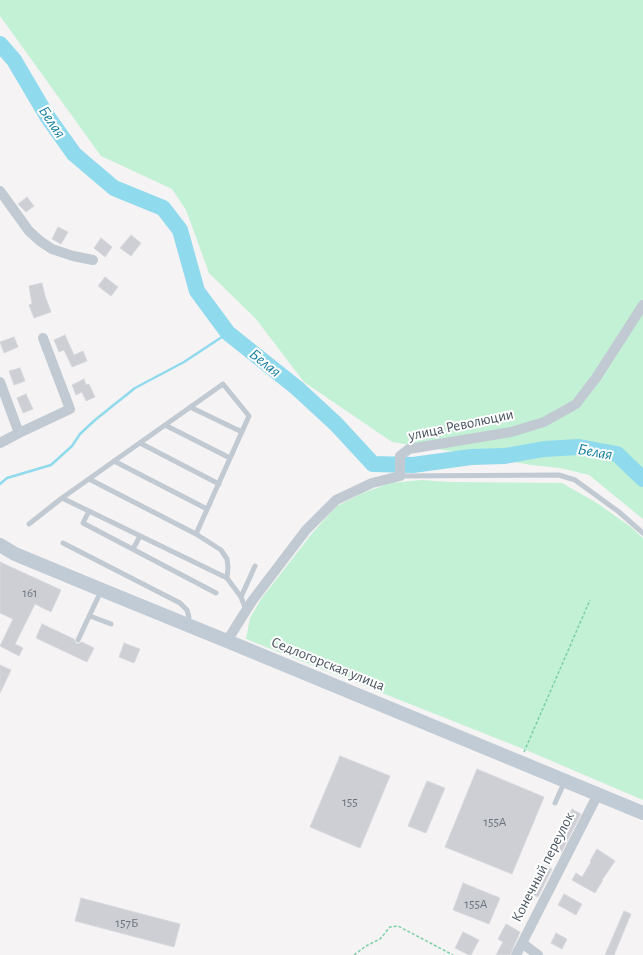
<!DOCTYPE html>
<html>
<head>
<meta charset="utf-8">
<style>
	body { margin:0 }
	canvas { display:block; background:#f5f3f3 }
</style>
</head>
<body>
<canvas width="643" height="955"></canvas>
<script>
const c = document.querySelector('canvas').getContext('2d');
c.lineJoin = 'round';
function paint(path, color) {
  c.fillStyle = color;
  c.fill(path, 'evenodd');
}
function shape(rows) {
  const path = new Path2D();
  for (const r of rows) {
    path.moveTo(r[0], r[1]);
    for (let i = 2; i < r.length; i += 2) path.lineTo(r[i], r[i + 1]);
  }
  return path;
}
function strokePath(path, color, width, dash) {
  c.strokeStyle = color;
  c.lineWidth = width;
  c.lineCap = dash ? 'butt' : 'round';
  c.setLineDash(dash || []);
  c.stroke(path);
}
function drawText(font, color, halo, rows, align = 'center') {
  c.font = font + ' "Alegreya Sans",sans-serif';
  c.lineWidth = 4;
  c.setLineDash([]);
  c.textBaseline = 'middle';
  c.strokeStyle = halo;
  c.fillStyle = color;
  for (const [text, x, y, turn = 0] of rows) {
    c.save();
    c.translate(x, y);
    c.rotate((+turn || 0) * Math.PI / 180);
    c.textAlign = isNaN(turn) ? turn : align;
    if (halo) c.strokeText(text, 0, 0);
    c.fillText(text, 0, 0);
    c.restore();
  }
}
paint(shape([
	[0,0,643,0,643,519,589,475,560,468,531,465,470,454,392,442,304,382,256,319,209,273,186,210,172,189,101,156,0,16],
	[421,480,450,482,562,483,597,503,631,527,643,538,643,800,526,750,246,639,250,618,261,599,314,531,337,506,363,493,390,483]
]), '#c3f1d5');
strokePath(shape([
	[0,484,7,478,51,465,72,446,80,434,95,420,135,388,184,362,228,333]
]), '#90daee', 2.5);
strokePath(shape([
	[0,44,14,60,47,116,74,154,114,188,163,208,180,230,197,291,228,333,297,388,336,424,373,464,413,465,471,457,505,456,544,449,579,447,617,454,643,479]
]), '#90daee', 16);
const building = shape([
	[27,197,34,206,26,212,18,204,27,197],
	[58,227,68,232,61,244,52,239,58,227],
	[131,235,141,243,131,256,120,248,131,235],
	[101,238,112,247,105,257,94,248,101,238],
	[105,277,118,287,111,296,98,286,105,277],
	[42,283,45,296,51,312,34,318,29,305,32,304,29,286,42,283],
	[65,335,74,355,83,351,87,361,72,367,64,350,59,352,54,340,65,335],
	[14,337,18,347,4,353,0,342,14,337],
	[20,368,25,381,14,385,9,371,20,368],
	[84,379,86,385,89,384,95,397,86,401,82,392,76,395,72,385,84,379],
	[26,394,33,409,23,413,17,398,26,394],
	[0,562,61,590,51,612,35,604,15,644,23,648,19,656,0,646,13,619,0,613,0,562],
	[42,624,74,639,75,642,77,644,80,643,82,642,94,648,87,662,36,638,42,624],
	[124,643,140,649,134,663,119,657,124,643],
	[0,665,11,670,0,693,0,665],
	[340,756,390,776,360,848,310,827,340,756],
	[477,769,544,797,512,874,445,847,477,769],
	[427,781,445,788,426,833,408,826,427,781],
	[572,809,581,814,561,853,552,849,572,809],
	[597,849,615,861,602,880,603,880,595,893,572,880,576,873,582,877,591,862,590,861,597,849],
	[543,865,552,869,538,897,529,893,543,865],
	[463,883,500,898,489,924,453,910,463,883],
	[564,894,582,904,576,915,558,905,564,894],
	[81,898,180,924,174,947,75,921,81,898],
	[624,911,631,914,614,955,605,955,624,911],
	[506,924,520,932,510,955,496,955,503,942,498,939,506,924],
	[463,932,479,940,471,955,469,955,455,948,463,932],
	[556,933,567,939,562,949,551,943,556,933]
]);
paint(building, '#cdcfd5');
strokePath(building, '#d7d9de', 1);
strokePath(shape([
	[524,752,590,600],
	[354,955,366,946,380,939,390,927,398,926,453,955]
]), '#7ad0a6', 1.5, [3, 2]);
strokePath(shape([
	[190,407,242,432],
	[165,425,230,458],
	[140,443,219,484],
	[114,461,207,509],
	[400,476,559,475,575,480,619,512,643,533],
	[89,479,196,534,221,550,227,559,228,568,227,578],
	[62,498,227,578,241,597,246,610],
	[89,511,83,523,216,593],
	[29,524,62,498,223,384,249,416,196,534],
	[63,543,180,603,187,610,189,617,187,623],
	[133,549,140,536],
	[241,597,255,566],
	[90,616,111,624],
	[78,640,101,591],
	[555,803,565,781]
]), '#c1cad2', 5);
strokePath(shape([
	[0,191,29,231,40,241,52,249,73,256,93,260],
	[0,382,19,433],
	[0,443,19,433,70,409,43,338],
	[227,641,252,601,306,530,336,500,372,483,400,476,400,456,409,449,511,432,544,422,576,404,596,378,643,305],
	[522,943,538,955],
	[516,955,598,794]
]), '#c1cad2', 10);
strokePath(shape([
	[0,545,15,554,102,590,227,641,643,813]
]), '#c1cbd6', 14);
drawText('13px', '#6b747e', null, [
	["161",30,593],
	["155",350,802],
	["155А",495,822],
	["155А",476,904],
	["157Б",127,923]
]);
drawText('15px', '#4a5661', '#fff', [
	["улица Революции",461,425,-12],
	["Седлогорская улица",328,664,22],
	["Конечный переулок",543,867,-63]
]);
drawText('italic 16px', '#0c7c9b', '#fff', [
	["Белая",52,122,56],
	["Белая",265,363,39],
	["Белая",595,452,10]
]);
</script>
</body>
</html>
